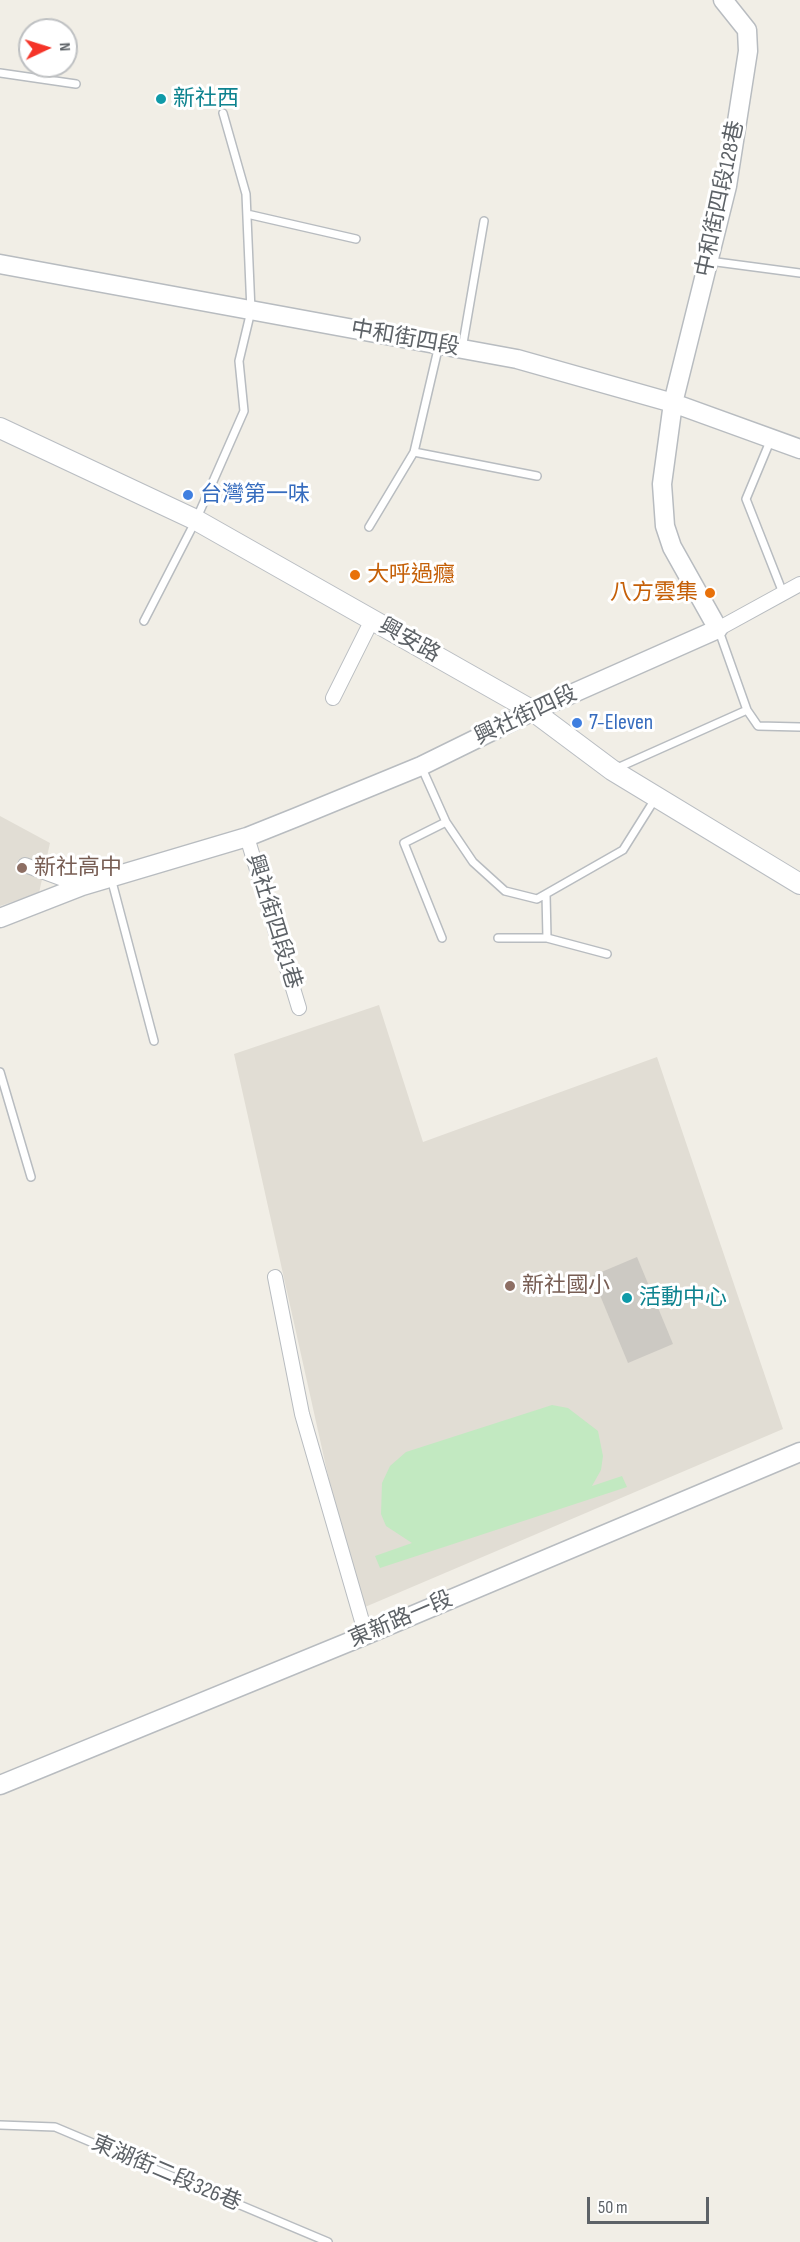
<!DOCTYPE html>
<html>
<head>
<meta charset="utf-8">
<style>
	body { margin:0 }
	#map { position:relative; width:800px; height:2242px; overflow:hidden; background:#f1eee6; font-family:"Sofia Sans Condensed",sans-serif }
	canvas { display:block }
	.north { position:absolute; left:18px; top:18px; width:60px; height:60px; box-sizing:border-box; background:#fff; border:2px solid #bec0c2; border-radius:50%; rotate:86deg; font-size:16px; font-weight:700; line-height:24px; text-align:center; color:#5d6267 }
	.north::after { content:''; display:block; margin:auto; width:21px; height:27px; background:#f53428; clip-path:polygon(50% 0,100% 100%,50% 72%,0 100%) }
	.scale { position:absolute; left:587px; top:2197px; width:122px; height:27px; box-sizing:border-box; border:3px solid #5d6267; border-top:0; padding-left:8px; font-size:18px; line-height:21px; white-space:nowrap; color:#5d6267; -webkit-text-stroke:4px #fff; paint-order:stroke }
</style>
</head>
<body>
<div id="map">
<canvas width="800" height="2242"></canvas>
<div class="north">N</div>
<div class="scale">50 m</div>
</div>
<script>
const c = document.querySelector('canvas').getContext('2d');
c.lineJoin = 'round';
function paint(path, color) {
  c.fillStyle = color;
  c.fill(path, 'evenodd');
}
function shape(rows) {
  const path = new Path2D();
  for (const r of rows) {
    path.moveTo(r[0], r[1]);
    for (let i = 2; i < r.length; i += 2) path.lineTo(r[i], r[i + 1]);
  }
  return path;
}
function strokePath(path, color, width, dash) {
  c.strokeStyle = color;
  c.lineWidth = width;
  c.lineCap = dash ? 'butt' : 'round';
  c.setLineDash(dash || []);
  c.stroke(path);
}
function drawText(font, color, halo, rows, align = 'center') {
  c.font = font + ' "Sofia Sans Condensed","Noto Sans TC",sans-serif';
  c.lineWidth = 6;
  c.setLineDash([]);
  c.textBaseline = 'middle';
  c.strokeStyle = halo;
  c.fillStyle = color;
  for (const [text, x, y, turn = 0] of rows) {
    c.save();
    c.translate(x, y);
    c.rotate((+turn || 0) * Math.PI / 180);
    c.textAlign = isNaN(turn) ? turn : align;
    if (halo) c.strokeText(text, 0, 0);
    c.fillText(text, 0, 0);
    c.restore();
  }
}
paint(shape([
	[0,816,50,843,39,893,0,906],
	[379,1005,423,1142,657,1057,783,1429,358,1610,234,1054]
]), '#e1ddd4');
paint(shape([
	[552,1405,568,1408,598,1431,603,1456,601,1470,592,1486,622,1476,627,1487,380,1568,375,1556,412,1543,386,1526,381,1514,382,1483,390,1466,406,1452]
]), '#c2e9c1');
paint(shape([
	[637,1257,673,1344,628,1363,592,1276]
]), '#ccc9c3');
const service = shape([
	[0,73,76,84],
	[247,214,356,239],
	[709,261,800,273],
	[462,349,484,221],
	[771,439,746,499,783,593],
	[414,452,537,476],
	[369,527,414,452,439,345],
	[144,621,196,520,244,411,239,361,251,311,246,194,223,113],
	[719,631,747,710,758,726,800,727],
	[421,766,446,822,404,843,442,938],
	[615,769,747,710],
	[446,822,473,862,505,891,537,899,623,850,655,799],
	[111,878,154,1041],
	[546,894,547,938],
	[498,938,547,938,607,954],
	[0,1072,31,1177],
	[0,2125,55,2127,328,2242]
]);
const minor = shape([
	[718,629,800,584],
	[333,698,372,620],
	[247,837,299,1008],
	[25,865,82,886],
	[275,1277,302,1414,366,1635]
]);
const tertiary = shape([
	[0,264,517,359,673,403,800,449],
	[0,918,82,886,247,837,297,817,421,766,533,711,718,629,672,547,665,526,662,484,673,403,727,186,748,51,747,30,723,0],
	[0,1785,366,1635,800,1452]
]);
const secondary = shape([
	[0,428,196,520,533,711,612,770,800,884]
]);
strokePath(service, '#b8bcc0', 10);
strokePath(minor, '#b8bcc0', 16);
strokePath(tertiary, '#b8bcc0', 21);
strokePath(secondary, '#b9bdc2', 22);
strokePath(service, '#fff', 7);
strokePath(minor, '#fff', 14);
strokePath(tertiary, '#fff', 18);
strokePath(secondary, '#fff', 20);
for (const [x, y, r, color] of [
	[161,99,6,"#0f9aa8"],
	[188,495,6,"#3f7fe0"],
	[355,575,6,"#e8710a"],
	[710,593,6,"#e8710a"],
	[577,723,6,"#3f7fe0"],
	[22,868,6,"#8d6e63"],
	[510,1286,6,"#8d6e63"],
	[627,1298,6,"#0f9aa8"]
]) {
  const dot = new Path2D();
  dot.arc(x, y, r, 0, 2 * Math.PI);
  c.fillStyle = color;
  c.fill(dot);
  strokePath(dot, '#fff', 2);
}
drawText('22px', '#0d838f', '#fff', [
	["新社西",173,99],
	["活動中心",639,1298]
], 'left');
drawText('22px', '#5d6267', '#fff', [
	["中和街四段128巷",721,199,-78],
	["中和街四段",405,339,10],
	["興安路",409,641,29],
	["興社街四段",526,716,-25],
	["興社街四段1巷",273,922,73],
	["東新路一段",401,1620,-23],
	["東湖街二段326巷",166,2174,23]
]);
drawText('22px', '#366cbe', '#fff', [
	["台灣第一味",200,495],
	["7-Eleven",589,723]
], 'left');
drawText('22px', '#c56008', '#fff', [
	["大呼過癮",367,575],
	["八方雲集",698,593,"right"]
], 'left');
drawText('22px', '#785e54', '#fff', [
	["新社高中",34,868],
	["新社國小",522,1286]
], 'left');
</script>
</body>
</html>
